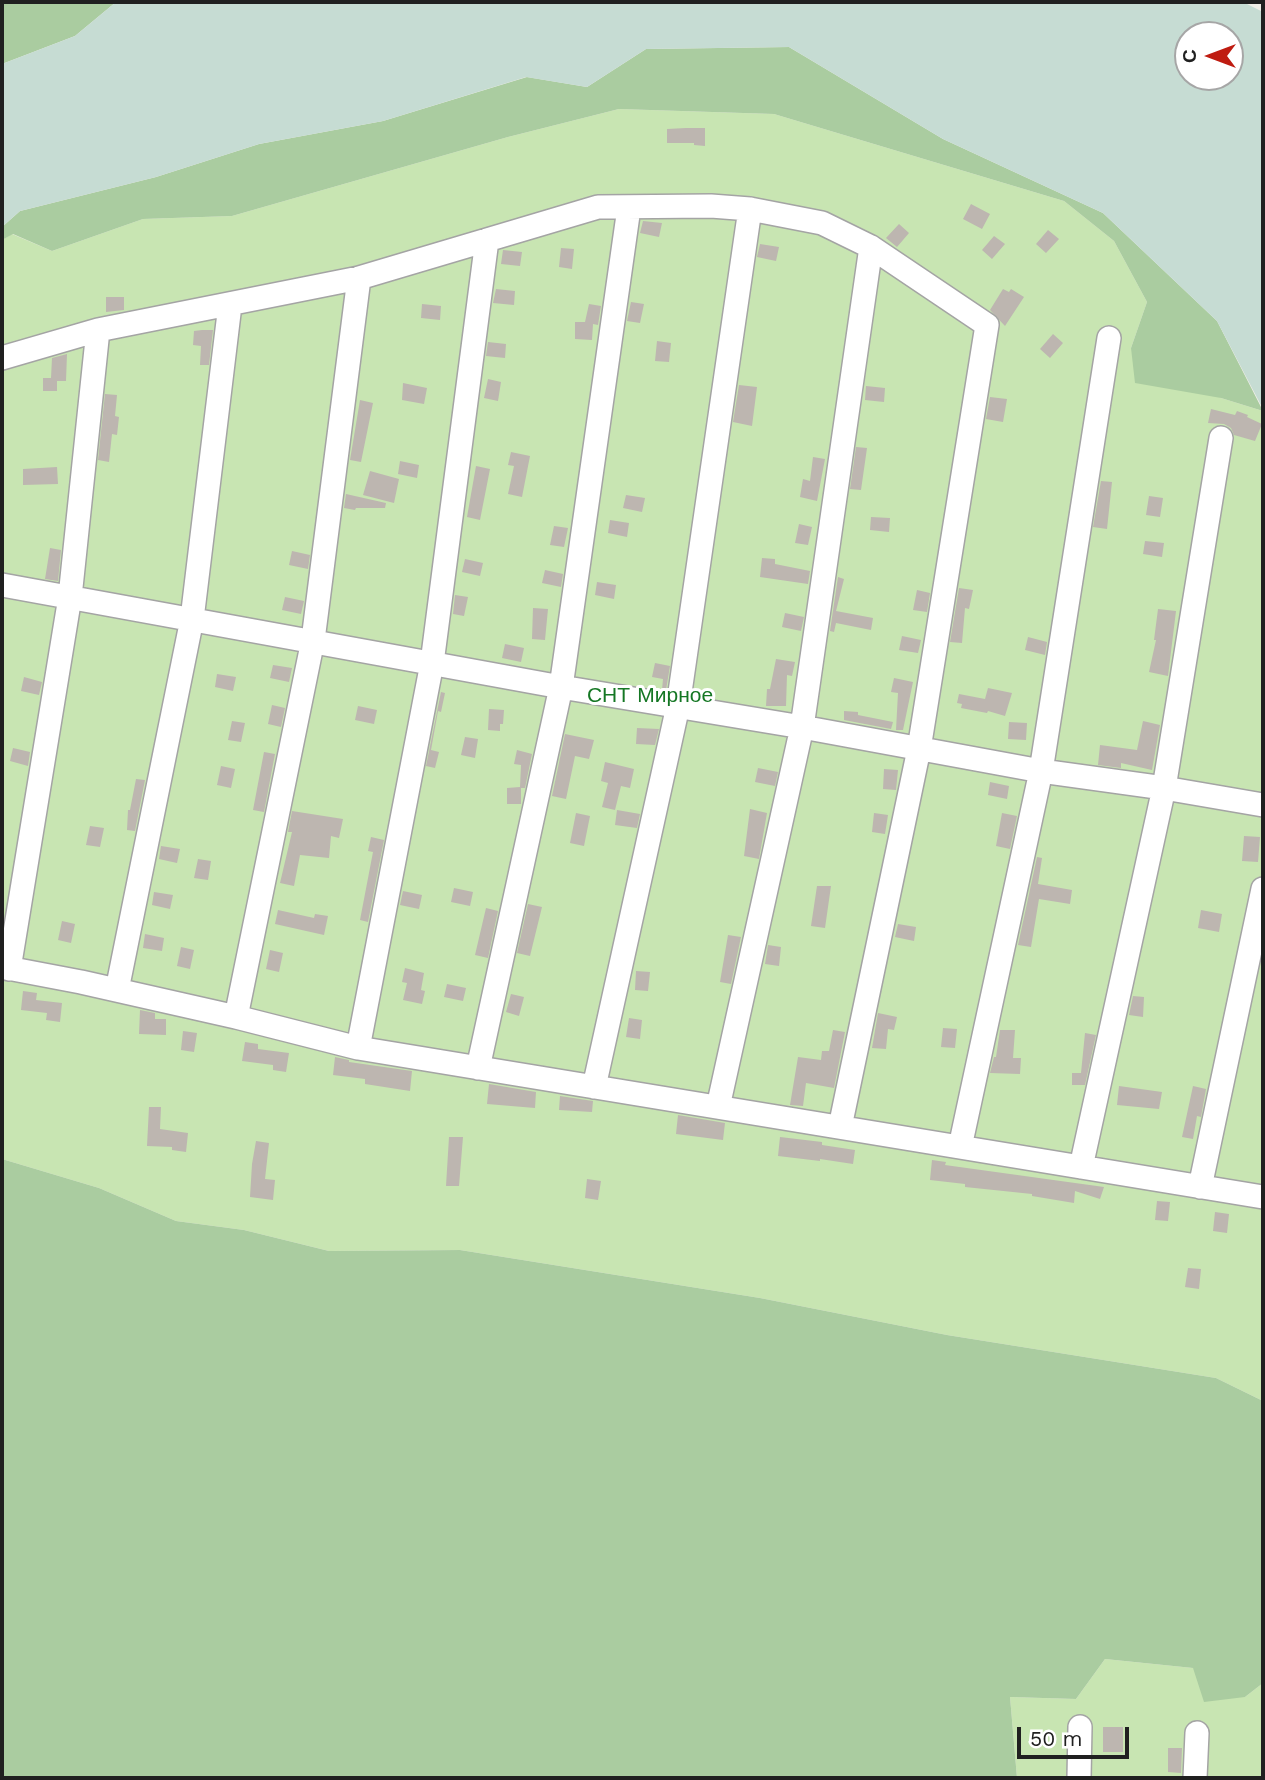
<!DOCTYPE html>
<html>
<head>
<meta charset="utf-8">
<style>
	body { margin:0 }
	#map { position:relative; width:1265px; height:1780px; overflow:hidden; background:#f0eee7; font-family:"Work Sans",sans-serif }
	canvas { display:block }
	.frame { position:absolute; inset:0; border:4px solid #202020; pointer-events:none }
	.north { position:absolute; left:1174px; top:21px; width:70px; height:70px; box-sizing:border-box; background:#fff; border:2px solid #a6a6a6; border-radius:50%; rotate:270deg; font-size:19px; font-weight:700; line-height:28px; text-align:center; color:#202020 }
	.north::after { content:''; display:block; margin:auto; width:24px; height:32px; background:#bf1c11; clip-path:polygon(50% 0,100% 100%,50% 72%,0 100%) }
	.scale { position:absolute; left:1017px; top:1727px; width:112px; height:32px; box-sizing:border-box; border:4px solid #202020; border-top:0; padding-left:9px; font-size:21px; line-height:24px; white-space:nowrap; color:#202020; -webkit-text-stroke:5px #fff; paint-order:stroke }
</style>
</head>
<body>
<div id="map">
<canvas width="1265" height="1780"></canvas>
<div class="frame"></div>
<div class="north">С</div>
<div class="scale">50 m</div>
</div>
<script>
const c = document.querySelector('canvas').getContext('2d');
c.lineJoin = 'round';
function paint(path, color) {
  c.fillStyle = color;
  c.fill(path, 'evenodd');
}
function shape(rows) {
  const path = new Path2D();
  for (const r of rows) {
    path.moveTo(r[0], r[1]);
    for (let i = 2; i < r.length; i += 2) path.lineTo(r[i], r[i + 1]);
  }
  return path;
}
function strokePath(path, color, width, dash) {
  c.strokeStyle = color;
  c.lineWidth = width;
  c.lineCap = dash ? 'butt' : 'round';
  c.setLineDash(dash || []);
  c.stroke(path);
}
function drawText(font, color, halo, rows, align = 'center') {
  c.font = font + ' "Work Sans",sans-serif';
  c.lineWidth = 6;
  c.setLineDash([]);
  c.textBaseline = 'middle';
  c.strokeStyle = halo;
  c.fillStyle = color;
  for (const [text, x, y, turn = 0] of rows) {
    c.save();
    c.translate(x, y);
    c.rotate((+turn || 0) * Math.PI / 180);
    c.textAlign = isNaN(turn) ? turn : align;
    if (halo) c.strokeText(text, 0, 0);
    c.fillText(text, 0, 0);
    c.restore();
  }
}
paint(shape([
	[619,109,774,114,1064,201,1114,241,1147,302,1131,348,1221,398,1263,411,1263,1401,1216,1378,947,1335,760,1298,460,1250,329,1251,244,1230,176,1221,99,1188,2,1159,2,240,12,234,52,251,143,219,232,216,508,137],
	[1105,1659,1193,1668,1245,1697,1263,1683,1263,1778,1017,1778,1010,1697,1076,1699]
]), '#c8e5b2');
paint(shape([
	[2,2,116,2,75,36,2,64],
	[789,47,943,139,1103,213,1217,321,1263,411,1221,398,1135,383,1131,348,1147,302,1114,241,1064,201,774,114,619,109,508,137,232,216,143,219,52,251,13,234,2,240,2,227,20,211,156,177,259,144,383,121,527,77,587,87,646,49],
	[2,1159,99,1188,176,1221,244,1230,329,1251,460,1250,760,1298,947,1335,1216,1378,1263,1401,1263,1683,1245,1697,1204,1702,1193,1668,1105,1659,1076,1699,1010,1697,1017,1778,2,1778]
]), '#aacca0');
paint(shape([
	[116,2,1243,2,1263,12,1263,409,1217,321,1103,213,943,139,789,47,646,49,587,87,526,77,383,121,259,144,156,177,20,211,2,227,2,64,75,36],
	[1188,35,1230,35,1230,77,1188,77]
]), '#c6dcd3');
paint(shape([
	[686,128,705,128,705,146,694,145,694,143,667,143,667,129],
	[971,204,990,214,982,229,963,219],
	[643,221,662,223,659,237,640,233],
	[899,224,909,233,897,247,886,238],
	[1048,230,1059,239,1046,253,1036,244],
	[994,236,1005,244,992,259,982,250],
	[760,244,779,247,776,261,757,257],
	[561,248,574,249,572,269,559,267],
	[503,250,522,252,520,266,501,264],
	[496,289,515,291,514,305,493,303],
	[1003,289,1009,292,1011,289,1024,297,1005,326,990,310],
	[106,297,124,297,124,310,106,312],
	[631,302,644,304,640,323,627,321],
	[422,304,441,306,440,320,421,318],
	[589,304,601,306,598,325,593,324,592,340,575,339,575,322,585,322],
	[202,330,213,330,209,365,200,365,201,346,193,345,194,331],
	[1053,334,1063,343,1050,358,1040,349],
	[657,341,671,343,669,362,655,361],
	[488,342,506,344,505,358,486,356],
	[67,354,66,381,57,381,57,391,43,391,43,378,51,378,52,358],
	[488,379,501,382,498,401,484,398],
	[403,383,427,388,424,404,402,400],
	[739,385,757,387,752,426,733,422],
	[866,386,885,388,884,402,865,400],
	[105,394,117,395,115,416,119,417,117,435,112,434,109,462,98,460],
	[990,397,1007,399,1003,422,986,419],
	[360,400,373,403,361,462,350,460],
	[1211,409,1235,415,1237,411,1248,415,1247,417,1262,424,1255,441,1234,435,1231,428,1224,424,1208,423],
	[856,447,867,448,861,490,850,489],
	[511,452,530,456,522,497,508,494,514,466,508,465],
	[813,457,825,459,817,501,800,497,803,479,810,481],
	[400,461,419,465,417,478,398,474],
	[476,466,490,469,480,520,467,517],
	[57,467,58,484,23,485,23,469],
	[370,471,399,479,394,503,363,495],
	[1101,481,1112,482,1107,529,1093,527],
	[346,494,386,503,385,508,356,508,355,510,344,508],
	[626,495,645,498,642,512,623,508],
	[1149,496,1163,498,1160,517,1146,515],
	[871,517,890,518,889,532,870,530],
	[610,520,629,523,627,537,608,533],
	[799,524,812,527,808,545,795,543],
	[554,526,568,528,564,547,550,545],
	[1145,541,1164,543,1162,557,1143,554],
	[50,548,61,550,58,581,45,579],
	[292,551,310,555,308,569,289,565],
	[762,558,775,559,775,564,810,571,808,584,760,577],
	[465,559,483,563,480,576,462,572],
	[545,570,563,574,561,587,542,583],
	[838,577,844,579,836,611,873,618,871,630,836,623,834,632,830,631],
	[597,582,616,585,614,599,595,595],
	[959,588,973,590,969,609,965,608,962,643,950,642],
	[917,590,930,593,927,612,913,610],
	[455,595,468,597,464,616,453,614],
	[285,597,304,601,301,614,282,610],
	[533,608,548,609,545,640,532,639],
	[1158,609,1176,611,1168,676,1149,672,1156,640,1154,640],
	[785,613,804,617,801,631,782,627],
	[902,636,921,640,918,653,899,650],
	[1028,637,1047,642,1045,655,1025,650],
	[505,644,524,648,521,662,502,658],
	[776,659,795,662,792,676,787,675,786,706,766,706,767,689,770,689],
	[655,663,670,666,666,690,662,690,663,679,652,677],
	[273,665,292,668,289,682,270,678],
	[217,674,236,677,233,691,215,687],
	[24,677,42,682,39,695,21,691],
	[894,678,913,682,903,730,896,730,898,693,891,692],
	[988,688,1012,693,1005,716,988,711,987,713,961,708,962,704,957,703,959,694,985,699],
	[441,692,445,693,441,712,438,711,431,750,439,752,435,768,426,766],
	[272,705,285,708,281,727,268,724],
	[358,706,377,710,374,724,355,720],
	[489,709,504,710,503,724,500,724,500,731,488,730],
	[844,711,858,712,858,715,893,722,891,729,844,720],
	[232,721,245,723,241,742,228,740],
	[1143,721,1160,725,1152,770,1121,763,1121,768,1098,765,1100,745,1137,750],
	[1009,722,1027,723,1026,740,1008,739],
	[637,728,659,729,655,745,636,744],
	[565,734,594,740,589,759,575,756,566,799,552,796],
	[465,737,478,739,475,758,461,755],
	[13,748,30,752,28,766,10,761],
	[517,750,532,754,525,788,521,788,521,804,507,804,507,788,520,787,521,765,514,764],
	[264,752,275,754,264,812,253,810],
	[605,762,634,769,630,788,621,786,615,810,602,807,608,783,601,781],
	[221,766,235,769,231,788,217,785],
	[758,768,778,772,775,786,755,782],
	[884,769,898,770,896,790,883,789],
	[136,779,145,780,135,831,127,830,128,810,130,810],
	[990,782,1009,786,1007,799,988,795],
	[750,809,767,813,759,859,744,856],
	[617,810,640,814,637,828,615,825],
	[292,811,343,819,339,838,331,836,329,858,300,855,294,886,280,883,292,832,288,832],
	[576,813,590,816,584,846,570,843],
	[874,813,888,815,885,834,872,832],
	[1002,813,1017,816,1010,849,996,846],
	[90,826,104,828,100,847,86,845],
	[1244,836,1260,837,1258,862,1242,861],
	[371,837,384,840,368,922,360,920,373,852,368,851],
	[161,846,180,849,177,863,159,859],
	[1037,857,1042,858,1038,884,1072,890,1070,904,1039,899,1031,947,1018,945],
	[198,859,211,861,208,880,194,878],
	[817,886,831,886,825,928,811,926],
	[454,888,473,892,470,906,451,902],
	[403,891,422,895,419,909,400,905],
	[154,892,173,895,170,909,152,905],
	[528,904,542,907,530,956,517,953],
	[486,908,498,911,488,958,475,955],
	[278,910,314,918,315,914,328,916,324,935,275,924],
	[1201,910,1222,914,1219,932,1198,928],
	[62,921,75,924,71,943,58,940],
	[898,924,916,927,914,941,895,937],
	[145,934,164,938,162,951,143,948],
	[728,935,741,937,731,984,720,982],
	[768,945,781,947,779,966,765,964],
	[181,947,194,950,190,969,177,966],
	[270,950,283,953,279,972,266,969],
	[405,968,424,973,421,990,425,991,422,1004,403,1000,407,983,402,982],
	[636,971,650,972,648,991,635,990],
	[447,984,466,988,463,1001,444,997],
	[23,991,37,993,36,1000,62,1003,60,1022,46,1020,47,1013,21,1010],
	[511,994,524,997,519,1016,506,1012],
	[1133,996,1144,997,1143,1017,1129,1015],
	[140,1010,155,1013,155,1019,166,1019,166,1035,139,1034],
	[878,1013,897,1017,894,1030,888,1029,886,1049,872,1048],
	[629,1018,642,1020,640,1039,626,1037],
	[943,1028,957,1029,955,1048,941,1047],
	[833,1030,845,1032,834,1088,806,1083,803,1106,790,1105,798,1057,821,1060,822,1051,829,1051],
	[1000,1030,1015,1030,1013,1058,1021,1058,1020,1074,990,1073,994,1057,996,1057],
	[183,1031,197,1033,194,1052,181,1050],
	[1085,1033,1096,1035,1085,1085,1072,1085,1072,1073,1081,1073],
	[245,1042,258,1044,258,1049,289,1053,286,1072,273,1070,273,1065,242,1061],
	[335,1057,349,1060,349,1062,412,1071,410,1091,365,1084,365,1079,333,1075],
	[489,1084,536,1092,535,1108,487,1104],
	[1119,1086,1162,1092,1159,1109,1117,1105],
	[1193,1086,1206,1089,1201,1117,1197,1116,1193,1139,1182,1137],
	[560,1096,593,1101,592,1112,559,1110],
	[149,1107,161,1107,160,1129,188,1133,186,1152,172,1150,172,1147,147,1146],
	[678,1115,725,1123,723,1140,676,1134],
	[449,1137,463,1137,459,1186,446,1186],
	[780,1137,822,1142,822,1145,855,1150,853,1164,820,1159,820,1161,778,1156],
	[256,1141,269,1143,265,1179,275,1180,273,1200,250,1197,252,1164],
	[932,1160,946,1162,945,1165,1104,1187,1100,1199,1075,1191,1074,1203,1032,1196,1032,1194,965,1187,965,1184,930,1180],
	[587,1179,601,1181,598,1200,585,1198],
	[1157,1201,1170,1202,1168,1221,1155,1220],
	[1215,1212,1229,1214,1227,1233,1213,1231],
	[1188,1268,1201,1269,1199,1289,1185,1287],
	[1103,1727,1123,1727,1123,1752,1103,1752],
	[1168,1748,1182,1748,1181,1773,1168,1772]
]), '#bdb6b0');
const minor = shape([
	[2,358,98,330,359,278,598,207,711,206,750,209,822,223,871,247,987,325,919,749,840,1127],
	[2,585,561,687,802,727,1041,771,1164,788,1263,805],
	[2,967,81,982,236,1017,358,1048,1263,1197],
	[9,969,70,597,98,330],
	[117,990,192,619,230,305],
	[236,1017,313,640,359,278],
	[358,1048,432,663,487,240],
	[478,1068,561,687,629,208],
	[594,1087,678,706,750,209],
	[718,1107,802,727,871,247],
	[960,1147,1041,771,1109,338],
	[1081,1167,1164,788,1221,438],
	[1200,1187,1263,889],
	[1079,1778,1080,1727],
	[1195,1778,1197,1733]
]);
strokePath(minor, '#a4a4a4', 26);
strokePath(minor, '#fff', 23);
drawText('21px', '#157724', '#fff', [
	["СНТ Мирное",650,696]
]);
</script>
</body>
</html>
